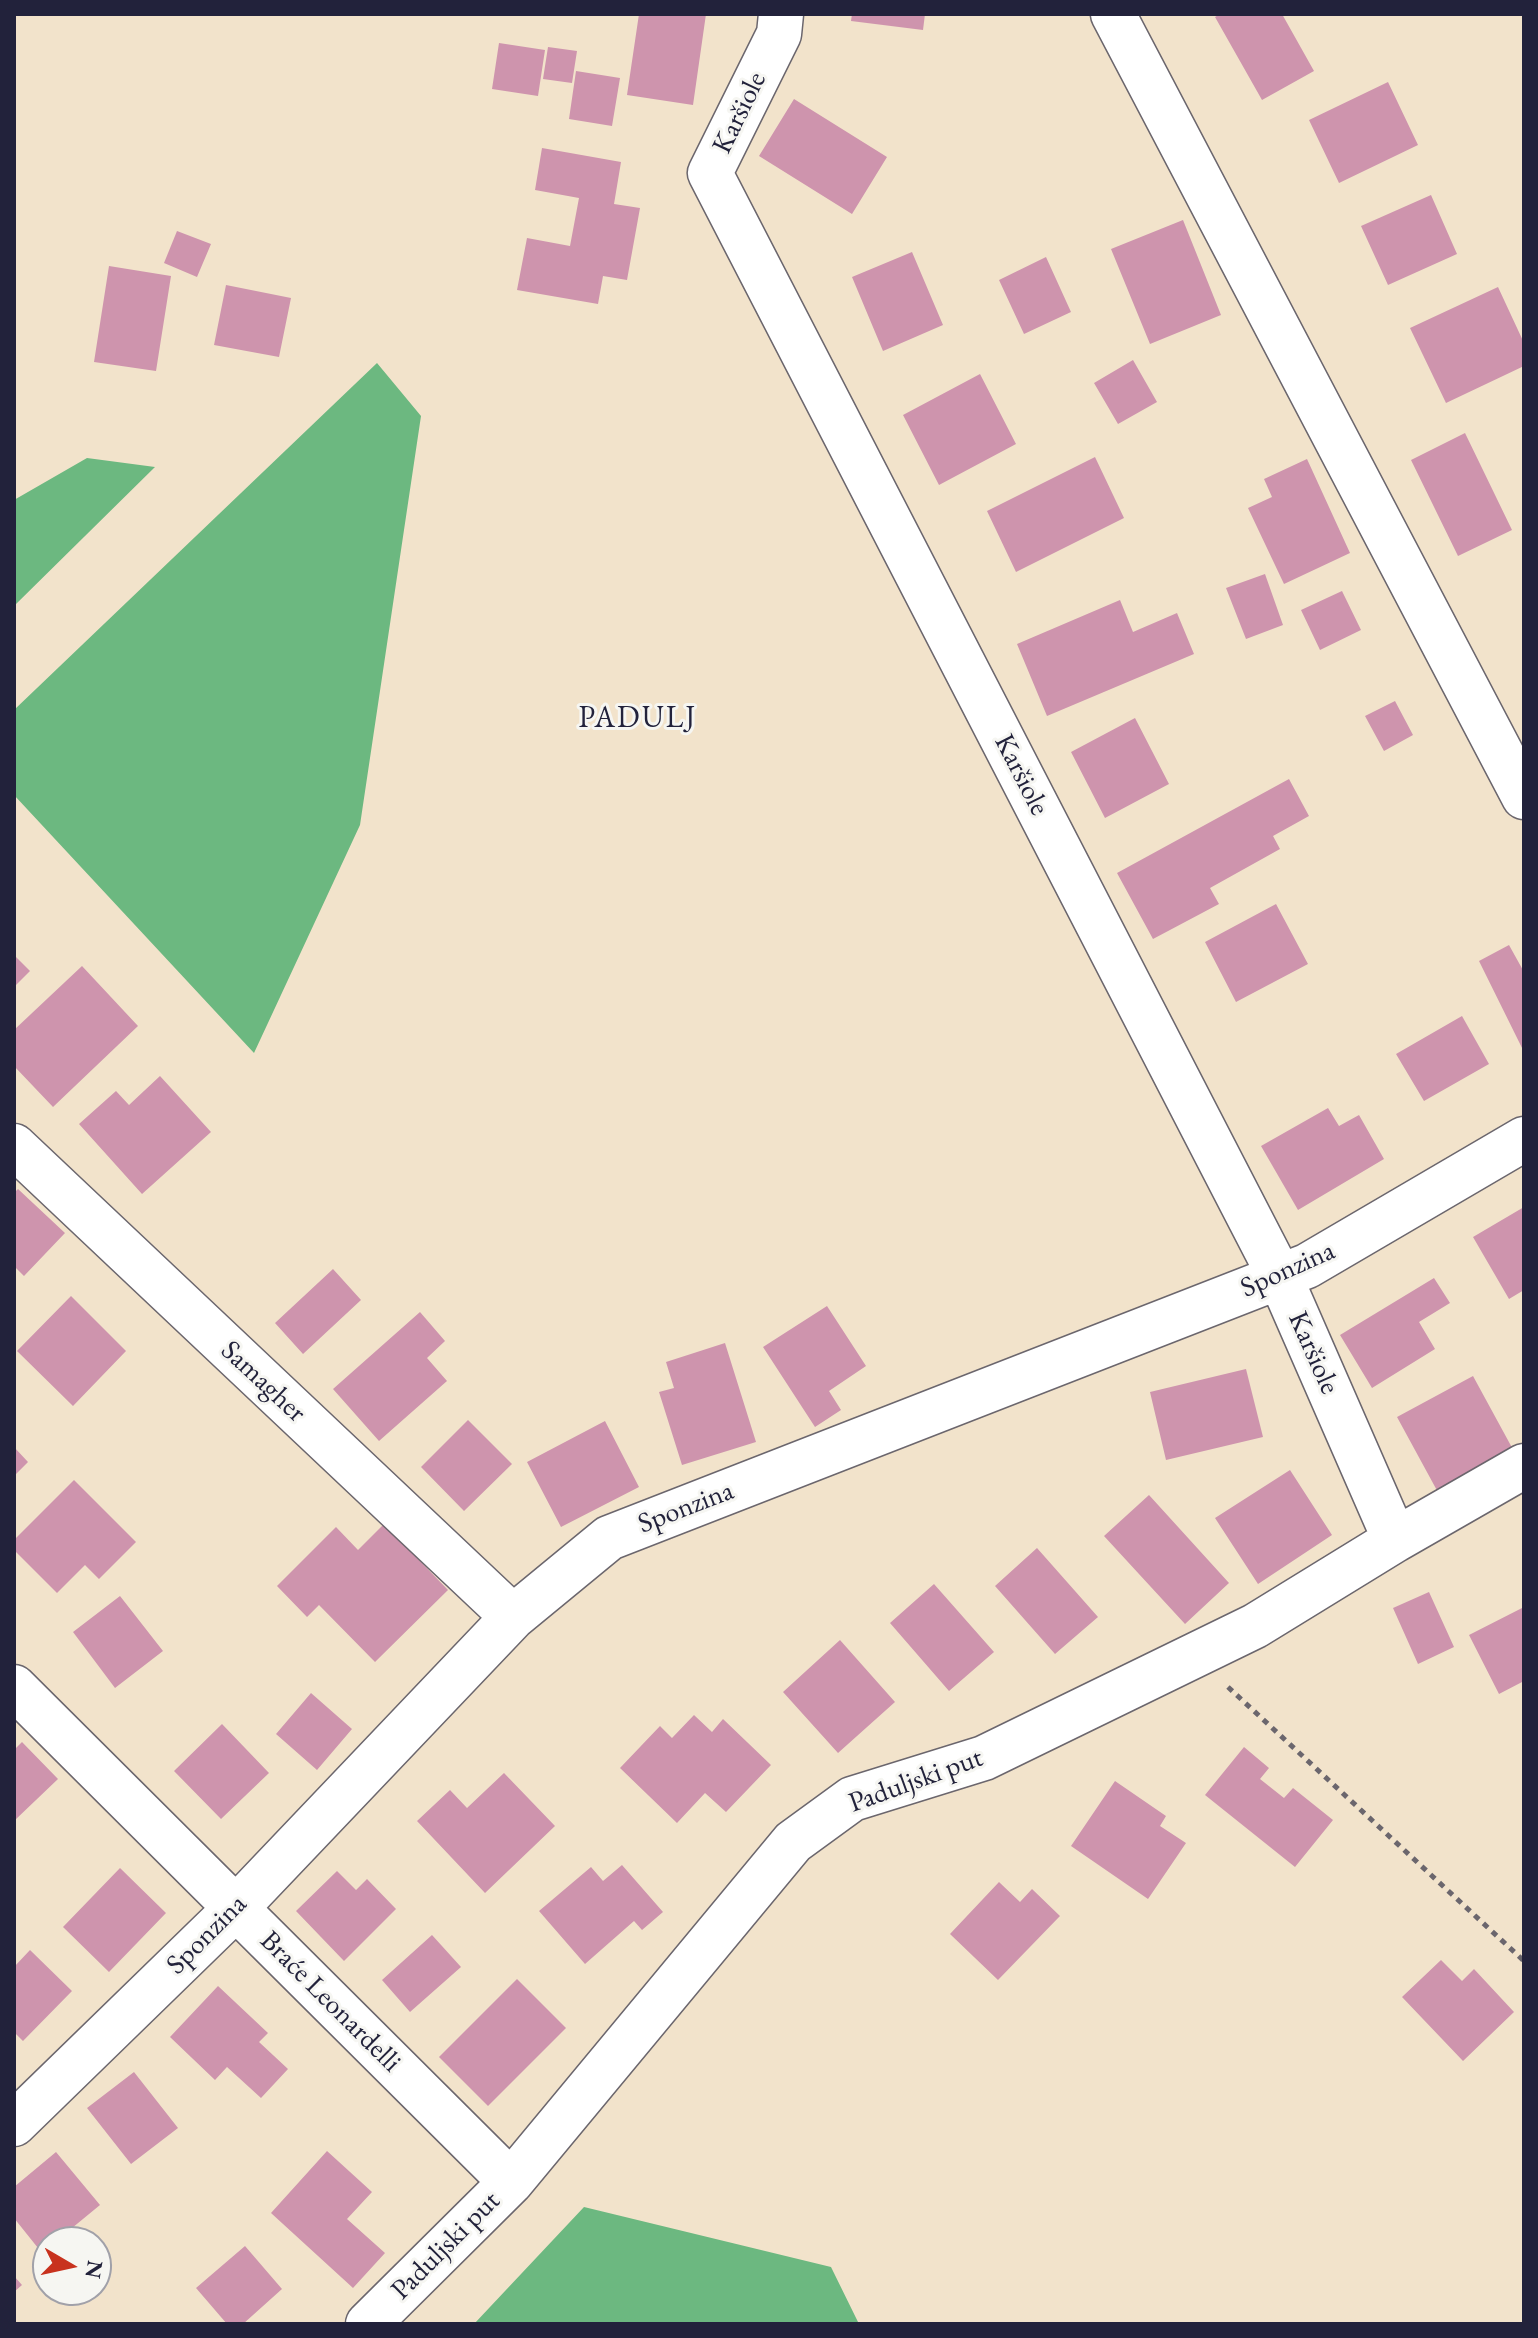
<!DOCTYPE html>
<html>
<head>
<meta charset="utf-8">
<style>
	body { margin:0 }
	#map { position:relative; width:1538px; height:2338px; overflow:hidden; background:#f2e3cb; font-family:"EB Garamond",serif }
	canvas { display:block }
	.frame { position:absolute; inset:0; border:16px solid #22223b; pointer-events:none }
	.north { position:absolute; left:32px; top:2226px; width:80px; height:80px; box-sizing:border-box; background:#f6f6f2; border:2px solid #a1a1a9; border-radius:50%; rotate:99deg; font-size:22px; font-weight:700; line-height:32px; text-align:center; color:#22223b }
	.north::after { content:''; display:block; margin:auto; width:28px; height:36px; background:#c8321e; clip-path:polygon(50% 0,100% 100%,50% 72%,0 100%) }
</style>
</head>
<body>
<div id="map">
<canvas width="1538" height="2338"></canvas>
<div class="frame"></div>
<div class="north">N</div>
</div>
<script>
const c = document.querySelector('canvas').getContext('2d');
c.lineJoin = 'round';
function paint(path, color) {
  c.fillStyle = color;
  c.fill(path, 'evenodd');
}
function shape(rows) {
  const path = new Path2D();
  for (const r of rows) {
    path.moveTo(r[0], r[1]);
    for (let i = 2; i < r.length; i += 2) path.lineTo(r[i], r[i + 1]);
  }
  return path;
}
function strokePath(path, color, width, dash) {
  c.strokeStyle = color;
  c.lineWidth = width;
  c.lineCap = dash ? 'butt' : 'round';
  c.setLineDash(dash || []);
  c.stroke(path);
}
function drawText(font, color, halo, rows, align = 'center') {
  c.font = font + ' "EB Garamond",serif';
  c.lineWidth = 6;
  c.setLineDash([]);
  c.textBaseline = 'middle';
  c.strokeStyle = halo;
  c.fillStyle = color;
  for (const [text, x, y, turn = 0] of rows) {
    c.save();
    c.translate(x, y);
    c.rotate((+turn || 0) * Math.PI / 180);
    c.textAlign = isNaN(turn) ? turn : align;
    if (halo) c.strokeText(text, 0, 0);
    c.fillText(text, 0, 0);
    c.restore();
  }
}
paint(shape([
	[377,363,421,416,360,825,254,1053,14,795,14,710],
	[87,458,155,467,14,606,14,500],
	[584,2207,831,2267,859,2324,474,2324]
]), '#6cb880');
paint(shape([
	[639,14,706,14,693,105,627,95],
	[852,14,925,14,923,30,851,21],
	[1220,14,1282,14,1314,71,1262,100,1215,17],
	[499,43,545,50,538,96,492,89],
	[548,47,577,51,572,83,543,79],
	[576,71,620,78,612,126,569,119],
	[1388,82,1418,145,1339,183,1309,120],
	[794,99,887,157,852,214,759,156],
	[542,148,621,162,614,204,640,208,627,280,603,276,598,304,517,290,527,238,570,246,579,198,535,190],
	[1431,195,1457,254,1388,285,1361,226],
	[1183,220,1221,315,1150,344,1111,249],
	[177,231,211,244,197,277,164,263],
	[912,252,943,325,883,351,852,277],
	[1046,257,1071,312,1024,334,999,280],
	[109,266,171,276,156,371,94,362],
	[226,285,291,298,279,357,214,345],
	[1498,287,1524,343,1524,366,1446,403,1410,328],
	[1133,360,1157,402,1118,424,1094,383],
	[980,374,1016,444,939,485,903,415],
	[1465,433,1512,530,1458,556,1411,460],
	[1095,457,1124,518,1016,572,987,511],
	[1307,459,1350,553,1284,584,1248,508,1272,497,1264,479],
	[1265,574,1283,625,1246,639,1226,588],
	[1342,591,1361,630,1320,650,1301,610],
	[1120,600,1133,632,1177,613,1194,654,1047,716,1017,644],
	[1395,701,1413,735,1384,751,1365,716],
	[1135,718,1169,784,1105,818,1071,752],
	[1289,779,1309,816,1273,836,1280,849,1210,888,1219,904,1153,939,1117,873],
	[1276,904,1308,964,1236,1002,1205,942],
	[1509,945,1524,972,1524,1052,1479,961],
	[14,955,30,971,14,987],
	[82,966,138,1026,53,1107,14,1066,14,1030],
	[1462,1016,1489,1064,1424,1101,1396,1054],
	[160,1076,211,1132,142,1194,79,1124,116,1091,129,1105],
	[1328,1108,1339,1126,1359,1115,1384,1159,1298,1210,1261,1146],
	[18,1189,65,1233,24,1276,14,1266,14,1193],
	[1524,1207,1524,1290,1509,1299,1473,1237],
	[333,1269,361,1300,303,1354,275,1323],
	[1434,1278,1450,1303,1419,1322,1435,1349,1372,1388,1340,1335],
	[71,1296,126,1351,73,1406,17,1351],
	[827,1306,866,1366,829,1391,841,1410,815,1427,763,1347],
	[420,1312,445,1341,427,1358,447,1381,379,1441,333,1389],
	[725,1343,756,1442,682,1465,659,1392,674,1388,666,1362],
	[1246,1369,1263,1437,1166,1460,1150,1392],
	[1473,1376,1516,1455,1440,1496,1397,1417],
	[468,1420,512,1464,464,1511,421,1467],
	[605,1421,639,1487,561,1527,527,1462],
	[14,1447,28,1462,14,1476],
	[1290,1470,1332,1535,1258,1584,1215,1518],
	[74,1480,136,1542,99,1579,85,1565,57,1593,14,1550,14,1540],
	[1149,1495,1229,1583,1185,1624,1104,1536],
	[384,1524,448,1590,375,1662,319,1605,307,1617,277,1586,336,1527,358,1550],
	[1037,1548,1098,1617,1055,1654,995,1586],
	[934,1584,994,1652,949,1691,890,1623],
	[1429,1592,1454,1647,1418,1664,1393,1608],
	[120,1596,163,1651,115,1688,73,1632],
	[1524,1607,1524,1681,1499,1694,1469,1635],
	[840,1640,895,1702,838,1753,783,1692],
	[311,1693,352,1729,317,1770,276,1734],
	[694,1715,712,1732,723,1719,771,1765,726,1812,705,1793,677,1823,620,1768,660,1726,672,1738],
	[222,1724,269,1773,221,1819,174,1771],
	[22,1742,58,1779,14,1821,14,1750],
	[1244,1747,1269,1768,1260,1779,1284,1798,1293,1788,1333,1820,1295,1867,1205,1795],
	[504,1773,555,1826,485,1893,417,1821,450,1790,467,1808],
	[1115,1781,1166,1816,1160,1826,1186,1843,1148,1899,1071,1846],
	[622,1865,663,1912,642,1930,634,1921,585,1964,539,1911,591,1867,603,1881],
	[120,1868,166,1913,109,1972,63,1927],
	[337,1871,356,1890,367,1879,396,1909,344,1961,296,1911],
	[999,1882,1020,1902,1032,1889,1060,1916,998,1980,950,1934],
	[432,1935,461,1967,410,2012,382,1980],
	[30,1950,72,1991,23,2041,14,2032,14,1967],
	[1441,1960,1462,1981,1474,1969,1514,2012,1463,2061,1402,1997],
	[517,1979,566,2028,488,2106,439,2057],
	[218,1986,268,2033,259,2042,288,2069,261,2098,227,2067,215,2080,170,2037],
	[134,2072,178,2128,131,2164,87,2108],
	[327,2151,372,2192,347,2219,385,2253,353,2288,271,2213],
	[56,2152,100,2205,55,2242,48,2242,48,2248,42,2253,14,2218,14,2187],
	[245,2246,282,2289,243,2324,227,2324,196,2288],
	[14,2276,22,2285,14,2292]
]), '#ce94ad');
const minor = shape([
	[781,14,779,34,710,173,1280,1277,1395,1540],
	[1113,14,1524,797],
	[14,1146,513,1617],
	[14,1687,511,2182],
	[14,2124,236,1908,513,1617,609,1538,1307,1266,1524,1139],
	[368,2324,511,2182,793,1842,852,1799,984,1758,1255,1626,1395,1540,1524,1466]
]);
strokePath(minor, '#6b666d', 47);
strokePath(shape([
	[1228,1687,1524,1961]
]), '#6b666d', 5, [6, 6]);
strokePath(minor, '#fff', 44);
drawText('28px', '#22223b', '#f6f6f2', [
	["Karšiole",740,113,-64],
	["Karšiole",1021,775,63],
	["Sponzina",1288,1270,-24],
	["Karšiole",1313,1353,66],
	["Samagher",263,1382,43],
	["Sponzina",686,1508,-21],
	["Paduljski put",916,1781,-20],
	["Sponzina",207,1935,-45],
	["Braće Leonardelli",330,2002,45],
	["Paduljski put",446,2246,-45]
]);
c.letterSpacing = '2px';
drawText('30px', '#22223b', '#f6f6f2', [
	["PADULJ",638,719]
]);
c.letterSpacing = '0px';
</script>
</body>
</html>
